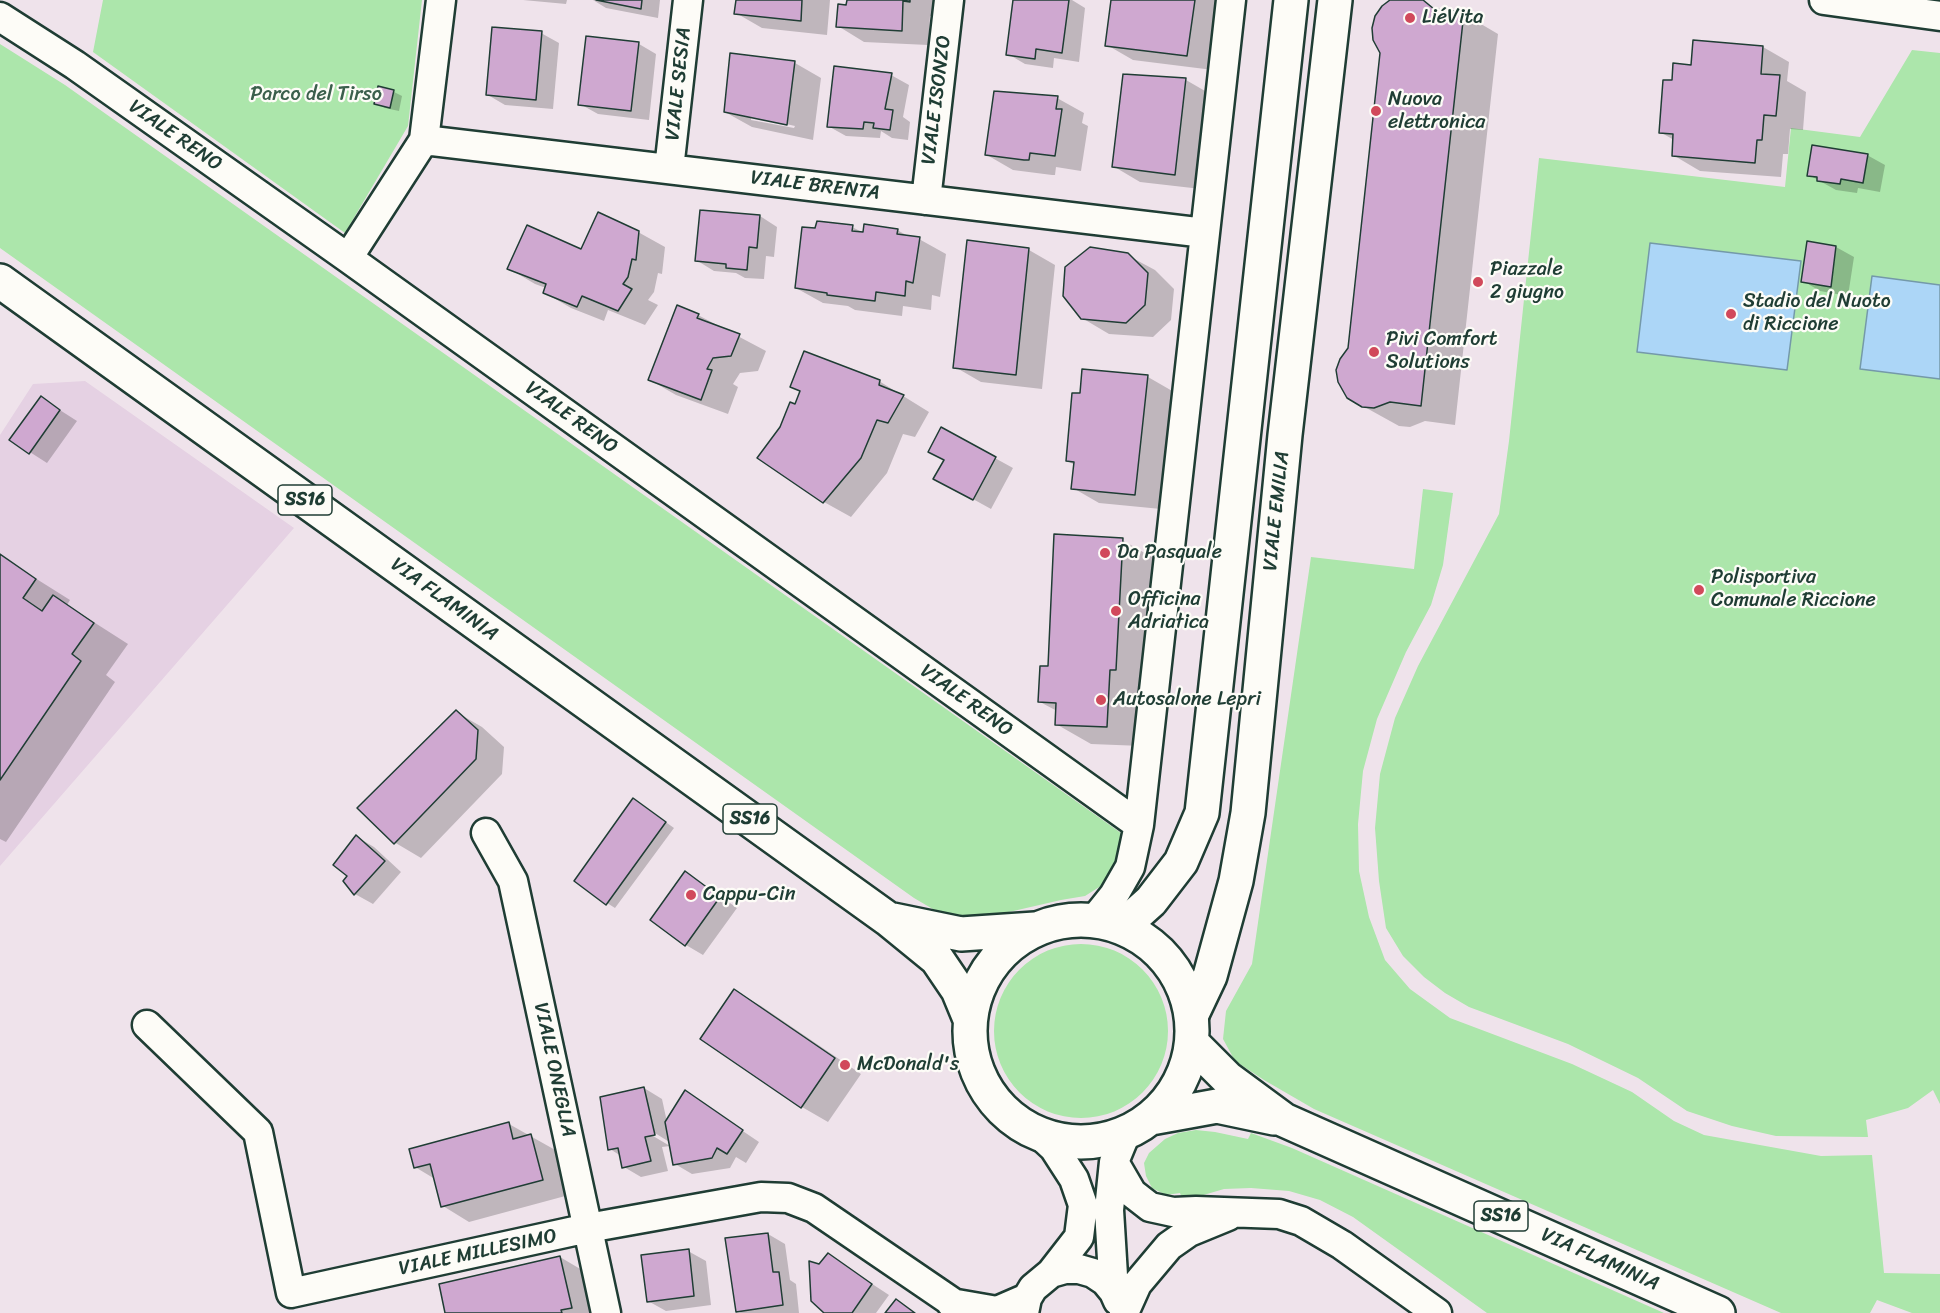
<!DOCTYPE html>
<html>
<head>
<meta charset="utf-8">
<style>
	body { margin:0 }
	canvas { display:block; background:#efe3eb }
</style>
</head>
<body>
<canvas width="1940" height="1313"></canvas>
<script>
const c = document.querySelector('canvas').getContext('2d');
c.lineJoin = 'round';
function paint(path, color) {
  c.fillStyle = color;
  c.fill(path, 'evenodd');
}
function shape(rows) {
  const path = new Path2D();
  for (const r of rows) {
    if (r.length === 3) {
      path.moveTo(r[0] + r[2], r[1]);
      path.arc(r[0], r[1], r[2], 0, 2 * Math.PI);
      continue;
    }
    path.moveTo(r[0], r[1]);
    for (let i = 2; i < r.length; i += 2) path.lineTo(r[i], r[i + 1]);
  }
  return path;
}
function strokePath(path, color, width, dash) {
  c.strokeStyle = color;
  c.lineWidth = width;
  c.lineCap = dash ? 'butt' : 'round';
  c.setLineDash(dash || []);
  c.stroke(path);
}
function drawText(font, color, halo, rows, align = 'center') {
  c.font = font + ' Sriracha,sans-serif';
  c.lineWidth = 4.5;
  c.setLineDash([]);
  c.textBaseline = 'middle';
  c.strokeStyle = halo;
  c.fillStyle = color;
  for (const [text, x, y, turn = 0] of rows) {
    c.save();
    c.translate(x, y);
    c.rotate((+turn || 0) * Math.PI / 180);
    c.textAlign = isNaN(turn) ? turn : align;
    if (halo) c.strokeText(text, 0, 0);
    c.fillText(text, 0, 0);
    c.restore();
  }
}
paint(shape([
	[85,381,294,528,0,866,0,435,33,384]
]), '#e5d1e3');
paint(shape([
	[103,0,422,0,408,126,345,233,93,52],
	[0,44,65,85,1121,833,1112,879,1085,896,1061,900,983,918,943,915,914,898,0,248],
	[1912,50,1940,53,1940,1104,1933,1090,1908,1108,1866,1120,1868,1137,1776,1136,1732,1126,1687,1111,1638,1078,1568,1044,1469,1007,1445,993,1424,977,1403,956,1386,928,1379,881,1375,828,1380,774,1395,718,1418,666,1499,514,1509,441,1539,158,1785,187,1791,128,1860,137],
	[1423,489,1453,493,1443,565,1431,605,1406,652,1377,719,1363,771,1358,824,1359,871,1369,917,1385,960,1410,989,1450,1018,1572,1064,1632,1092,1674,1121,1704,1135,1821,1156,1872,1155,1884,1273,1940,1274,1940,1313,1912,1313,1877,1300,1870,1313,1781,1313,1314,1109,1264,1080,1235,1061,1223,1039,1226,1011,1252,964,1311,557,1414,569],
	[1081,1031,87],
	[1196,1130,1215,1132,1248,1139,1251,1133,1292,1148,1664,1313,1487,1313,1353,1217,1320,1200,1289,1191,1251,1188,1224,1189,1183,1201,1180,1193,1166,1195,1152,1188,1146,1176,1144,1163,1149,1153,1165,1139,1178,1133]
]), '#ace6ab');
const water = shape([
	[1650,243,1801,261,1787,370,1637,352,1650,243],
	[1872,276,1940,285,1940,379,1860,369,1872,276]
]);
paint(water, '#acd6f7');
strokePath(water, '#7499a9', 1.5);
paint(shape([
	[523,0,567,0,566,4],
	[593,0,660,0,658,18,606,8],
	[737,0,830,0,827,35,762,28,736,13],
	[848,0,937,0,936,16,930,16,928,45,864,42,838,26,848,6],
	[1015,0,1072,0,1085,8,1079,62,1054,58,1053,68,1025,64,1008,54],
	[1113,0,1223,0,1213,70,1133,60,1107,45],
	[1419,0,1440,12,1464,14,1498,34,1455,425,1425,421,1410,427,1399,426,1352,400,1349,348],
	[541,33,559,43,553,109,505,105,488,95],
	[588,38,639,44,656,54,649,120,598,114,580,104],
	[1763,47,1789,62,1787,81,1806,92,1803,130,1790,129,1788,154,1783,154,1781,177,1700,171,1673,155,1674,140,1660,132,1673,82,1693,67],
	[795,63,821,78,813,140,752,127,725,112],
	[751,116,795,126,794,128,751,120],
	[891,75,909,85,903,117,910,122,908,140,892,138,881,131,880,138,846,136,828,126],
	[1124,76,1186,80,1212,95,1201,189,1140,182,1113,166],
	[380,88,394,92,402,96,399,111,385,108,376,103],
	[1057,98,1084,113,1082,123,1088,126,1081,171,1056,167,1055,175,1052,175,1013,170,987,155],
	[1867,155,1885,165,1880,192,1858,188,1857,193,1836,190,1809,175],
	[760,216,777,227,774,257,766,256,764,279,745,278,736,273,714,271,696,260],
	[852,227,864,233,897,230,910,237,919,239,946,254,940,297,932,295,931,310,903,306,902,316,855,310,848,306,823,303,796,288],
	[638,232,665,247,662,274,658,273,654,292,648,300,658,305,645,325,608,310,604,321,571,308,545,293,546,288,535,284,508,268,582,251],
	[968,241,1029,250,1055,265,1042,389,981,382,955,367],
	[1808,243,1836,247,1854,257,1848,296,1820,291,1803,281],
	[1127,255,1155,270,1174,289,1171,320,1153,337,1109,334,1082,318],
	[698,315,766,351,758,371,740,373,733,384,738,387,728,414,676,395,650,380],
	[1148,377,1174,392,1161,509,1099,503,1073,488,1075,465,1067,461,1081,395],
	[879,381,929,412,915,437,903,434,887,473,851,517,824,502,759,458,796,406,801,392,792,387],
	[41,398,77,421,47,463,11,440],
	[942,429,1013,468,991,509,953,488,946,460],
	[1122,540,1157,560,1142,746,1091,744,1056,724,1057,711,1040,702,1050,667],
	[0,556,70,600,67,605,128,644,106,675,115,682,6,842,0,839],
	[456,712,482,727,504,747,502,774,421,858,394,842],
	[642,805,674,828,615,908,607,903],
	[357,837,374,847,401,872,373,904,355,894,345,881,349,876],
	[686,873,703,884,737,908,703,955,686,945],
	[735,991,761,1006,861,1074,828,1122,802,1107],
	[644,1088,662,1099,667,1122,685,1092,759,1142,746,1163,736,1157,730,1168,692,1174,675,1164,671,1143,650,1130,648,1133,670,1146,662,1147,668,1171,641,1177,624,1167,621,1156,610,1149],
	[509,1124,557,1151,569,1195,469,1222,443,1206,435,1179,415,1167],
	[768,1234,785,1244,790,1280,796,1284,799,1313,741,1313,737,1311],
	[688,1251,706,1261,711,1305,666,1311,648,1301],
	[828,1255,889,1295,876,1313,827,1313,820,1266],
	[560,1257,587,1273,596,1313,446,1313]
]), '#0003');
const building = shape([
	[596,0,642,0,641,9,596,0],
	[736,0,802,0,801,21,734,14,736,0],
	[847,0,910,0,910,2,903,1,902,31,836,27,838,4,846,5,847,0],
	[1013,0,1069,0,1062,53,1036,49,1035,59,1006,55,1013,0],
	[1111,0,1195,0,1187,56,1105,46,1111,0],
	[1390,0,1423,0,1434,9,1464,12,1421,406,1390,402,1374,408,1362,407,1347,398,1338,382,1336,370,1340,359,1348,348,1380,53,1373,40,1372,28,1375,16,1382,6,1390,0],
	[492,27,542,31,536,100,486,95,492,27],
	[586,36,639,42,631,111,578,105,586,36],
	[1693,40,1763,46,1761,74,1780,75,1776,116,1764,115,1762,140,1757,140,1755,163,1672,156,1673,134,1659,133,1663,80,1672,80,1673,63,1691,65,1693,40],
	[730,53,795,61,787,125,724,112,730,53],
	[834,66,892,73,885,109,893,110,890,130,873,128,874,123,864,122,863,129,827,127,834,66],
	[1123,74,1186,78,1175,175,1112,167,1123,74],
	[378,86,394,90,390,108,374,104,378,86],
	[994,91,1058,96,1056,109,1062,109,1055,156,1030,153,1029,160,1024,160,985,155,994,91],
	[1812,145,1868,154,1863,183,1841,179,1840,184,1817,181,1817,177,1807,176,1812,145],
	[700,210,760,215,757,248,749,247,747,270,726,268,726,264,695,261,700,210],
	[598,212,639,231,636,260,632,259,628,277,623,284,632,289,618,311,582,296,577,307,543,293,546,284,507,269,527,225,581,249,598,212],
	[817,221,853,225,852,231,863,232,864,224,898,229,897,234,920,237,913,283,906,281,905,296,876,292,875,301,827,295,827,293,795,288,802,227,815,228,817,221],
	[967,240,1029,248,1016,375,953,368,967,240],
	[1807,241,1836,246,1831,287,1801,282,1807,241],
	[1090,247,1128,253,1148,273,1145,305,1126,323,1081,319,1063,296,1065,267,1090,247],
	[677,305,699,314,697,318,740,334,731,356,713,358,707,369,712,370,701,400,648,380,677,305],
	[804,351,880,380,879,385,904,395,888,423,877,420,861,458,823,503,757,458,780,427,790,402,795,404,800,391,790,387,804,351],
	[1082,369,1148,375,1135,495,1071,489,1074,462,1066,461,1072,393,1080,393,1082,369],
	[41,396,60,410,29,454,9,440,41,396],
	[941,427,996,457,973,500,933,479,944,460,928,452,941,427],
	[1054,534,1123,538,1116,670,1110,670,1107,727,1055,725,1056,703,1038,702,1040,666,1048,666,1054,534],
	[0,554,36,579,23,598,42,611,53,595,94,623,72,654,81,661,0,780,0,554],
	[456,710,478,730,476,759,394,844,357,808,456,710],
	[633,798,666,822,606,905,574,881,633,798],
	[356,835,385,861,354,895,343,881,347,876,333,865,356,835],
	[685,871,720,897,685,946,650,920,685,871],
	[734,989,835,1058,801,1108,700,1039,734,989],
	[644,1087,655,1135,645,1137,651,1161,622,1168,618,1148,608,1150,600,1097,644,1087],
	[685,1090,743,1130,727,1154,717,1148,712,1158,673,1165,665,1122,685,1090],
	[509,1122,513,1139,531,1134,543,1180,441,1207,430,1164,414,1168,409,1149,509,1122],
	[768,1233,773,1272,779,1272,783,1305,736,1312,725,1238,768,1233],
	[689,1249,694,1296,647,1302,641,1255,689,1249],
	[828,1253,872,1284,852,1313,824,1313,811,1301,809,1261,819,1264,828,1253],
	[560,1256,572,1308,561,1310,562,1313,445,1313,439,1284,560,1256],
	[896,1299,915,1313,885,1313,896,1299]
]);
paint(building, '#cfa8d0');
strokePath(building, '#1f3d34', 1.5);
const minor = shape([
	[1824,0,1940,16],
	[0,17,75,65,348,258,1139,825],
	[424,140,1205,233],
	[669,169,688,0],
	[926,200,949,0],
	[348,258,424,140,441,0],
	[486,833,513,881,606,1313],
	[1094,920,1114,895,1130,867,1139,825,1231,0],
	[147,1025,258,1132,291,1293,588,1228,761,1197,788,1198,814,1208,968,1313],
	[1040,1135,1054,1148,1074,1179,1083,1205,1079,1237,1051,1273],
	[1114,1162,1132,1193,1150,1207,1173,1212,1196,1211,1279,1214,1301,1221,1342,1245,1437,1313],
	[1114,1292,1109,1210,1114,1162,1126,1133],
	[951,1303,997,1311,1027,1298],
	[1024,1313,1027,1298,1033,1288,1051,1273,1065,1269,1079,1269,1093,1273,1105,1281,1114,1292,1118,1301],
	[1124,1313,1137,1284,1169,1246,1189,1232,1228,1216]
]);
const tertiary = shape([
	[1122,927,1151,901,1181,862,1202,813,1291,0],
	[1192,1014,1210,976,1236,881,1248,813,1285,435,1335,0]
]);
const primary = shape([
	[0,281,888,919,937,959,958,990,970,1019],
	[1081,1031,111],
	[893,920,961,934,1035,929],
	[1192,1043,1227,1078,1284,1120,1718,1313],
	[1151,1118,1217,1106,1274,1118]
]);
strokePath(minor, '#1f3d34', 33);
strokePath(tertiary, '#1f3d34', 38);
strokePath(primary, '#1f3d34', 38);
strokePath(minor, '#fdfcf7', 28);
strokePath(tertiary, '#fdfcf7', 33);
strokePath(primary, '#fdfcf7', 33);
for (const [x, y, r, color] of [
	[1410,18,6,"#d1495b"],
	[1376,111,6,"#d1495b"],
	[1478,282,6,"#d1495b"],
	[1731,314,6,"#d1495b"],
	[1374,352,6,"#d1495b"],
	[1105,553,6,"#d1495b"],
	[1699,590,6,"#d1495b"],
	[1116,611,6,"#d1495b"],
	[1101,700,6,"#d1495b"],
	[691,895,6,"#d1495b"],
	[845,1065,6,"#d1495b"]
]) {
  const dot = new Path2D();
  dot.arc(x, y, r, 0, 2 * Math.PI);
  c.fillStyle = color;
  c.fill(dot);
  strokePath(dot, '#fdfcf7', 2);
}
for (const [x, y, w] of [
	[305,500,54],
	[750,819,54],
	[1501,1216,54]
]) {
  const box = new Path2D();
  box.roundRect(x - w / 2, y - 15, w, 30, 4.5);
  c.fillStyle = '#fdfcf7';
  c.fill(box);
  strokePath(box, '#1f3d34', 1.5);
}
drawText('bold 18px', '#1f3d34', null, [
	["SS16",305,500],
	["SS16",750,819],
	["SS16",1501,1216]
]);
drawText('20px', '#1f3d34', '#fdfcf7', [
	["LiéVita",1422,18],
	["Nuova",1388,100],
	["elettronica",1388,123],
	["Piazzale",1490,270],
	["2 giugno",1490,293],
	["Stadio del Nuoto",1743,302],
	["di Riccione",1743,325],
	["Pivi Comfort",1386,340],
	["Solutions",1386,363],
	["Da Pasquale",1117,553],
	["Polisportiva",1711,578],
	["Comunale Riccione",1711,601],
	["Officina",1128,600],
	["Adriatica",1128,623],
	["Autosalone Lepri",1113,700],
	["Cappu-Cin",703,895],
	["McDonald's",857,1065]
], 'left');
drawText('20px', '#1f3d34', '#fdfcf7', [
	["VIALE SESIA",679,84,-84],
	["VIALE ISONZO",937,100,-83],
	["VIALE RENO",175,136,35],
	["VIALE BRENTA",815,186,7],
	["VIALE RENO",571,418,36],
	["VIALE EMILIA",1277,511,-84],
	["VIA FLAMINIA",444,600,36],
	["VIALE RENO",966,701,36],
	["VIALE ONEGLIA",554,1070,78],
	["VIALE MILLESIMO",478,1253,-12],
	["VIA FLAMINIA",1600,1260,24]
]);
drawText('20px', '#3b5f4c', '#fdfcf7', [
	["Parco del Tirso",316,95]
]);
</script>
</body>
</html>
